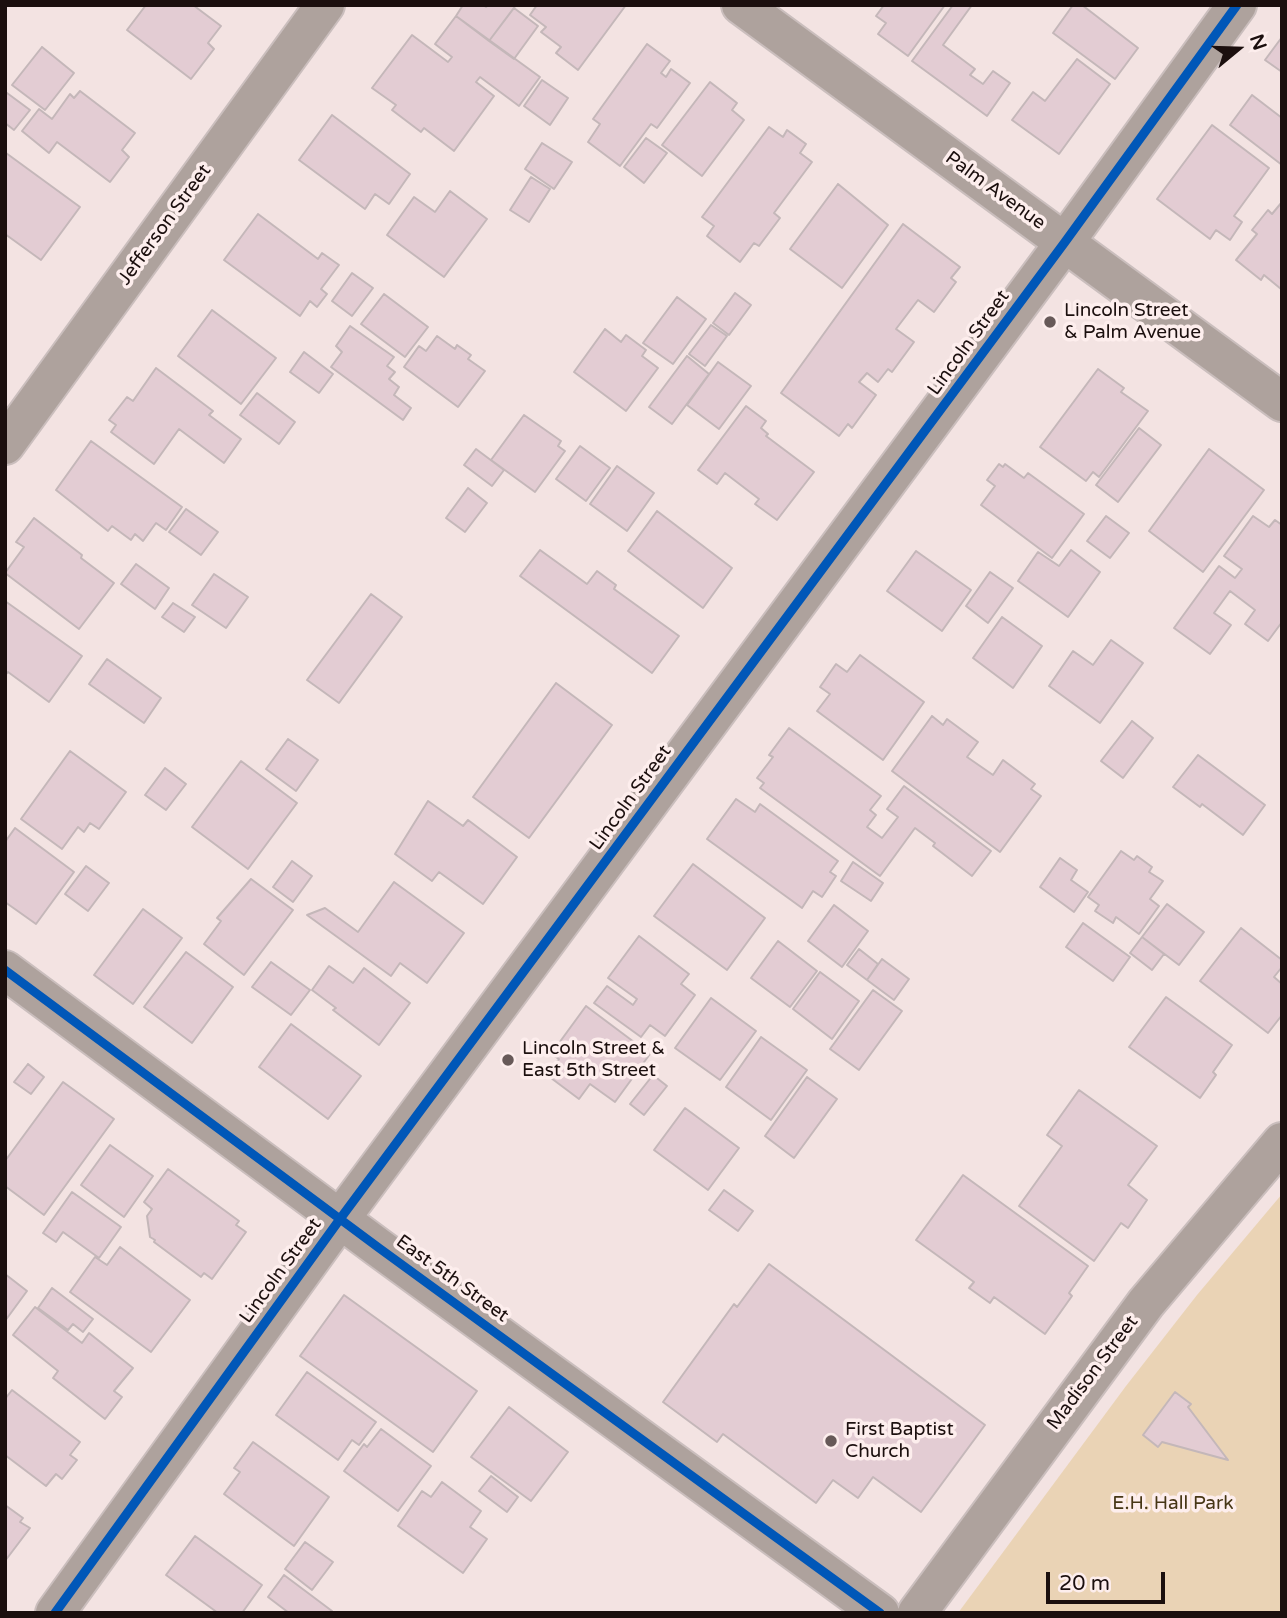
<!DOCTYPE html>
<html>
<head>
<meta charset="utf-8">
<style>
	body { margin:0 }
	#map { position:relative; width:1287px; height:1618px; overflow:hidden; background:#f3e3e2; font-family:"Varela Round",sans-serif }
	canvas { display:block }
	.frame { position:absolute; inset:0; border:7px solid #1b0f0e; pointer-events:none }
	.north { position:absolute; left:1203px; top:14px; width:70px; height:70px; -webkit-text-stroke:5px #fdeeed; paint-order:stroke; rotate:71deg; font-size:19px; font-weight:700; line-height:28px; text-align:center; color:#1b0f0e }
	.north::after { content:''; display:block; margin:auto; width:24px; height:32px; background:#1b0f0e; clip-path:polygon(50% 0,100% 100%,50% 72%,0 100%) }
	.scale { position:absolute; left:1046px; top:1572px; width:119px; height:32px; box-sizing:border-box; border:4px solid #1b0f0e; border-top:0; padding-left:9px; font-size:21px; line-height:24px; white-space:nowrap; color:#1b0f0e; -webkit-text-stroke:5px #fdeeed; paint-order:stroke }
</style>
</head>
<body>
<div id="map">
<canvas width="1287" height="1618"></canvas>
<div class="frame"></div>
<div class="north">N</div>
<div class="scale">20 m</div>
</div>
<script>
const c = document.querySelector('canvas').getContext('2d');
c.lineJoin = 'round';
function paint(path, color) {
  c.fillStyle = color;
  c.fill(path, 'evenodd');
}
function shape(rows) {
  const path = new Path2D();
  for (const r of rows) {
    path.moveTo(r[0], r[1]);
    for (let i = 2; i < r.length; i += 2) path.lineTo(r[i], r[i + 1]);
  }
  return path;
}
function strokePath(path, color, width, dash) {
  c.strokeStyle = color;
  c.lineWidth = width;
  c.lineCap = dash ? 'butt' : 'round';
  c.setLineDash(dash || []);
  c.stroke(path);
}
function drawText(font, color, halo, rows, align = 'center') {
  c.font = font + ' "Varela Round",sans-serif';
  c.lineWidth = 7;
  c.setLineDash([]);
  c.textBaseline = 'middle';
  c.strokeStyle = halo;
  c.fillStyle = color;
  for (const [text, x, y, turn = 0] of rows) {
    c.save();
    c.translate(x, y);
    c.rotate((+turn || 0) * Math.PI / 180);
    c.textAlign = isNaN(turn) ? turn : align;
    if (halo) c.strokeText(text, 0, 0);
    c.fillText(text, 0, 0);
    c.restore();
  }
}
paint(shape([
	[1282,1194,1282,1613,958,1613,1126,1386,1197,1295]
]), '#ead3b5');
const building = shape([
	[146,5,193,5,221,26,208,43,214,49,191,79,127,30,146,5],
	[463,5,483,5,486,7,488,5,516,5,489,41,456,16,463,5],
	[537,5,626,5,578,70,556,53,561,47,541,32,546,27,530,15,537,5],
	[884,5,945,5,908,56,878,34,886,23,876,16,884,5],
	[953,5,972,5,943,45,975,69,970,75,983,84,993,71,1010,83,987,116,912,61,953,5],
	[1073,5,1082,5,1138,48,1115,79,1053,33,1073,5],
	[514,8,538,26,514,59,489,41,514,8],
	[456,16,540,77,519,106,480,77,476,82,494,96,454,151,424,128,421,132,392,110,396,105,372,88,412,35,448,62,452,57,435,44,456,16],
	[1282,37,1282,72,1265,60,1282,37],
	[647,44,670,61,661,73,666,77,671,69,690,83,657,128,651,124,620,166,588,142,600,124,593,119,647,44],
	[42,47,74,73,45,110,12,85,42,47],
	[1077,59,1110,84,1059,154,1012,120,1033,92,1045,101,1077,59],
	[542,80,568,98,550,125,524,106,542,80],
	[710,82,737,103,732,110,744,120,702,176,662,145,710,82],
	[80,91,135,133,122,150,129,157,110,182,57,142,49,153,22,131,39,109,52,119,70,94,74,98,80,91],
	[7,93,30,110,14,130,5,123,5,96,7,93],
	[1252,95,1282,118,1282,165,1230,125,1252,95],
	[332,115,410,174,389,204,375,194,365,209,299,160,332,115],
	[1212,125,1269,168,1234,216,1242,222,1230,240,1216,230,1210,239,1157,199,1212,125],
	[769,127,783,137,787,130,806,144,800,153,812,162,774,213,780,218,759,246,754,243,740,262,707,236,714,226,702,217,769,127],
	[646,138,667,153,644,183,624,167,646,138],
	[542,143,572,162,554,189,525,169,542,143],
	[6,153,80,207,41,260,5,234,6,153],
	[531,177,550,189,529,222,510,210,531,177],
	[838,184,888,225,842,288,790,249,838,184],
	[450,191,487,219,444,277,387,235,414,197,435,212,450,191],
	[1282,202,1282,288,1281,289,1264,275,1261,280,1236,260,1257,234,1252,230,1268,210,1272,214,1282,202],
	[258,214,318,259,322,253,339,265,321,289,327,294,317,307,310,301,300,316,224,260,258,214],
	[903,224,960,267,951,278,956,282,934,312,918,300,896,329,914,342,892,372,888,369,878,382,867,373,859,382,876,395,852,428,848,424,839,436,781,393,903,224],
	[352,273,373,288,352,316,332,301,352,273],
	[735,293,751,305,729,335,713,323,735,293],
	[384,294,428,327,405,357,361,324,384,294],
	[677,297,706,319,673,364,643,343,677,297],
	[212,310,276,358,241,404,178,356,212,310],
	[711,325,727,336,705,366,689,354,711,325],
	[350,326,394,357,387,366,395,372,389,379,399,387,394,395,411,408,403,420,331,367,342,352,336,346,350,326],
	[605,329,621,342,626,335,646,350,642,356,658,368,626,411,574,372,605,329],
	[437,336,455,349,457,345,471,355,468,359,485,371,458,407,404,367,419,346,426,351,437,336],
	[304,352,333,374,319,393,290,372,304,352],
	[687,356,709,374,672,424,649,407,687,356],
	[718,362,751,386,719,429,687,405,718,362],
	[156,368,213,411,209,415,241,439,224,463,179,429,154,464,111,432,116,425,109,420,127,397,133,401,156,368],
	[1098,369,1124,388,1121,392,1148,411,1099,477,1093,472,1086,481,1040,447,1098,369],
	[257,393,295,422,279,444,240,415,257,393],
	[746,406,766,421,761,428,768,434,766,436,814,472,777,520,755,504,759,499,725,473,717,484,698,470,746,406],
	[524,415,561,441,558,446,565,451,535,492,491,460,524,415],
	[1139,428,1161,445,1118,502,1096,485,1139,428],
	[91,441,182,507,166,530,156,523,143,541,135,534,131,540,112,526,108,531,56,490,91,441],
	[580,446,610,468,586,501,556,479,580,446],
	[476,449,504,470,492,486,464,465,476,449],
	[1209,449,1264,490,1203,572,1149,531,1209,449],
	[999,464,1003,467,1005,464,1024,478,1028,473,1084,514,1052,558,981,505,995,486,987,480,999,464],
	[617,466,654,493,627,531,590,504,617,466],
	[468,488,487,503,465,532,446,518,468,488],
	[186,509,218,532,201,555,169,532,186,509],
	[657,511,732,568,703,608,628,551,657,511],
	[1106,516,1129,533,1110,558,1087,541,1106,516],
	[1253,516,1269,527,1275,520,1282,525,1282,622,1268,641,1245,624,1255,610,1230,591,1214,613,1231,625,1210,654,1174,628,1219,566,1235,578,1242,569,1224,556,1253,516],
	[34,518,82,555,81,558,114,583,79,629,5,573,24,547,16,542,34,518],
	[540,550,587,584,597,571,616,585,614,589,679,636,652,673,520,576,540,550],
	[1071,550,1100,572,1068,617,1018,581,1038,552,1059,566,1071,550],
	[916,551,971,590,942,631,887,591,916,551],
	[136,564,169,588,155,609,121,584,136,564],
	[990,572,1013,588,988,623,966,606,990,572],
	[214,574,248,597,226,628,192,605,214,574],
	[371,594,402,617,339,703,307,680,371,594],
	[5,601,82,656,49,702,8,672,5,675,5,601],
	[173,603,195,617,184,632,162,617,173,603],
	[1002,617,1042,646,1013,688,973,658,1002,617],
	[1111,640,1143,663,1100,723,1049,686,1073,651,1093,665,1111,640],
	[860,655,924,702,883,760,817,711,830,694,820,687,836,664,847,672,860,655],
	[107,659,161,698,144,723,89,684,107,659],
	[556,683,612,725,529,838,473,797,556,683],
	[932,716,943,725,947,719,978,742,967,757,993,775,1003,760,1035,784,1031,789,1041,796,1000,852,892,771,932,716],
	[1132,721,1153,738,1123,778,1101,761,1132,721],
	[789,728,881,796,870,810,876,815,867,827,882,838,898,817,887,809,904,786,991,851,972,876,933,846,935,843,915,828,880,876,760,788,764,783,757,778,773,757,769,755,789,728],
	[288,739,318,760,296,791,266,769,288,739],
	[70,751,126,792,99,829,90,823,84,832,78,827,62,849,21,819,70,751],
	[1198,755,1265,805,1243,835,1202,804,1200,807,1173,787,1198,755],
	[241,761,297,803,248,869,192,827,241,761],
	[165,768,186,784,166,810,145,795,165,768],
	[736,799,755,812,760,804,838,861,830,872,836,876,822,897,813,891,802,908,707,839,736,799],
	[428,801,463,826,468,820,517,857,483,904,439,872,432,881,395,854,428,801],
	[15,828,74,872,36,924,5,902,5,842,15,828],
	[1121,851,1134,860,1137,856,1152,867,1149,872,1163,881,1150,899,1159,906,1139,934,1116,917,1113,923,1095,911,1099,905,1088,897,1121,851],
	[1060,858,1077,870,1071,880,1088,892,1074,912,1040,887,1060,858],
	[292,861,312,876,293,902,273,887,292,861],
	[853,862,883,883,871,901,841,881,853,862],
	[693,864,765,918,727,970,654,916,693,864],
	[86,866,109,883,88,911,65,894,86,866],
	[251,879,293,910,244,975,204,944,221,921,217,918,251,879],
	[394,882,464,933,427,983,400,963,391,976,307,915,325,908,358,932,394,882],
	[1167,904,1204,932,1179,965,1142,937,1167,904],
	[834,905,868,931,842,967,808,941,834,905],
	[143,909,182,938,133,1004,94,975,143,909],
	[1083,923,1130,957,1113,981,1066,947,1083,923],
	[1241,928,1282,960,1282,967,1274,977,1282,984,1282,1015,1268,1033,1200,981,1241,928],
	[639,936,689,974,681,984,695,995,665,1036,650,1025,641,1037,594,1003,607,986,633,1005,637,999,608,978,639,936],
	[1142,937,1164,954,1152,970,1130,953,1142,937],
	[778,941,817,971,790,1007,751,978,778,941],
	[859,949,878,964,867,980,847,965,859,949],
	[186,952,233,987,192,1043,144,1007,186,952],
	[882,959,909,979,894,1000,867,980,882,959],
	[271,962,310,990,291,1015,252,987,271,962],
	[329,966,353,983,364,968,410,1003,379,1045,333,1010,336,1008,312,990,329,966],
	[820,972,859,1001,832,1039,793,1009,820,972],
	[873,990,902,1011,859,1070,830,1049,873,990],
	[1166,997,1232,1045,1213,1072,1216,1075,1200,1098,1129,1047,1166,997],
	[711,998,756,1031,720,1080,675,1048,711,998],
	[586,1006,650,1054,615,1102,590,1084,579,1099,547,1075,559,1059,551,1054,586,1006],
	[291,1024,361,1076,328,1119,259,1067,291,1024],
	[761,1037,807,1070,771,1120,726,1087,761,1037],
	[28,1064,44,1077,31,1094,14,1082,28,1064],
	[653,1075,667,1086,644,1115,630,1104,653,1075],
	[807,1077,837,1099,794,1158,765,1136,807,1077],
	[63,1082,114,1119,44,1215,5,1186,5,1161,63,1082],
	[1079,1090,1157,1146,1128,1185,1147,1200,1128,1228,1121,1223,1094,1261,1019,1206,1062,1146,1047,1135,1079,1090],
	[685,1108,739,1148,708,1190,654,1150,685,1108],
	[110,1145,153,1176,124,1217,81,1185,110,1145],
	[168,1169,239,1221,236,1225,246,1232,212,1279,204,1273,201,1277,154,1242,155,1240,150,1237,147,1216,152,1209,144,1202,168,1169],
	[963,1175,1088,1266,1069,1293,1072,1296,1045,1334,994,1297,990,1303,969,1288,974,1282,916,1240,963,1175],
	[724,1190,753,1211,738,1231,709,1210,724,1190],
	[72,1192,121,1227,99,1258,63,1232,56,1242,43,1233,72,1192],
	[120,1247,190,1300,151,1352,70,1292,95,1257,107,1265,120,1247],
	[769,1264,985,1425,921,1512,873,1477,858,1498,833,1480,816,1503,723,1434,717,1442,663,1402,734,1304,737,1307,769,1264],
	[5,1274,27,1291,5,1321,5,1274],
	[52,1288,93,1319,83,1332,73,1324,68,1330,38,1308,52,1288],
	[344,1295,477,1391,433,1452,300,1356,344,1295],
	[35,1307,82,1343,89,1333,133,1368,114,1391,122,1397,105,1419,53,1378,58,1371,13,1335,35,1307],
	[307,1372,376,1422,359,1445,352,1440,338,1460,276,1415,307,1372],
	[12,1390,80,1442,70,1455,77,1460,62,1479,56,1474,46,1486,5,1455,5,1399,12,1390],
	[1175,1392,1191,1404,1188,1407,1228,1460,1162,1442,1158,1447,1143,1435,1175,1392],
	[509,1407,568,1452,531,1501,471,1457,509,1407],
	[381,1429,431,1466,398,1511,344,1471,364,1444,367,1447,381,1429],
	[253,1442,329,1497,294,1546,224,1494,240,1472,234,1468,253,1442],
	[491,1476,518,1497,507,1512,479,1491,491,1476],
	[442,1482,481,1511,470,1527,487,1539,463,1573,398,1526,422,1491,431,1497,442,1482],
	[5,1505,23,1518,20,1522,30,1528,5,1561,5,1505],
	[195,1536,262,1585,242,1613,218,1613,166,1575,195,1536],
	[305,1542,333,1562,312,1590,285,1569,305,1542],
	[284,1575,332,1611,331,1613,289,1613,268,1597,284,1575]
]);
paint(building, '#e3ccd3');
strokePath(building, '#c4b7b9', 2);
const minor = shape([
	[741,5,1282,402],
	[5,445,325,5],
	[5,970,379,1248,880,1613],
	[55,1613,340,1219,1065,242,1237,5],
	[917,1613,1146,1303,1282,1142]
]);
strokePath(minor, '#cabebd', 42);
strokePath(minor, '#aea29d', 38);
strokePath(shape([
	[5,970,379,1248,880,1613],
	[55,1613,340,1219,1065,242,1237,5]
]), '#0057b8', 9);
for (const [x, y, r, color] of [
	[1050,322,7,"#675958"],
	[508,1060,7,"#675958"],
	[831,1441,7,"#675958"]
]) {
  const dot = new Path2D();
  dot.arc(x, y, r, 0, 2 * Math.PI);
  c.fillStyle = color;
  c.fill(dot);
  strokePath(dot, '#fdeeed', 2.5);
}
drawText('19px', '#1b0f0e', '#fdeeed', [
	["Palm Avenue",995,191,36],
	["Jefferson Street",165,225,-54],
	["Lincoln Street",969,343,-54],
	["Lincoln Street",631,798,-54],
	["Lincoln Street",281,1271,-54],
	["East 5th Street",452,1279,36],
	["Madison Street",1093,1373,-53]
]);
drawText('19px', '#1b0f0e', '#fdeeed', [
	["Lincoln Street",1064,311],
	["& Palm Avenue",1064,333],
	["Lincoln Street &",522,1049],
	["East 5th Street",522,1071],
	["First Baptist",845,1430],
	["Church",845,1452]
], 'left');
drawText('19px', '#463615', '#fdeeed', [
	["E.H. Hall Park",1173,1504]
]);
</script>
</body>
</html>
